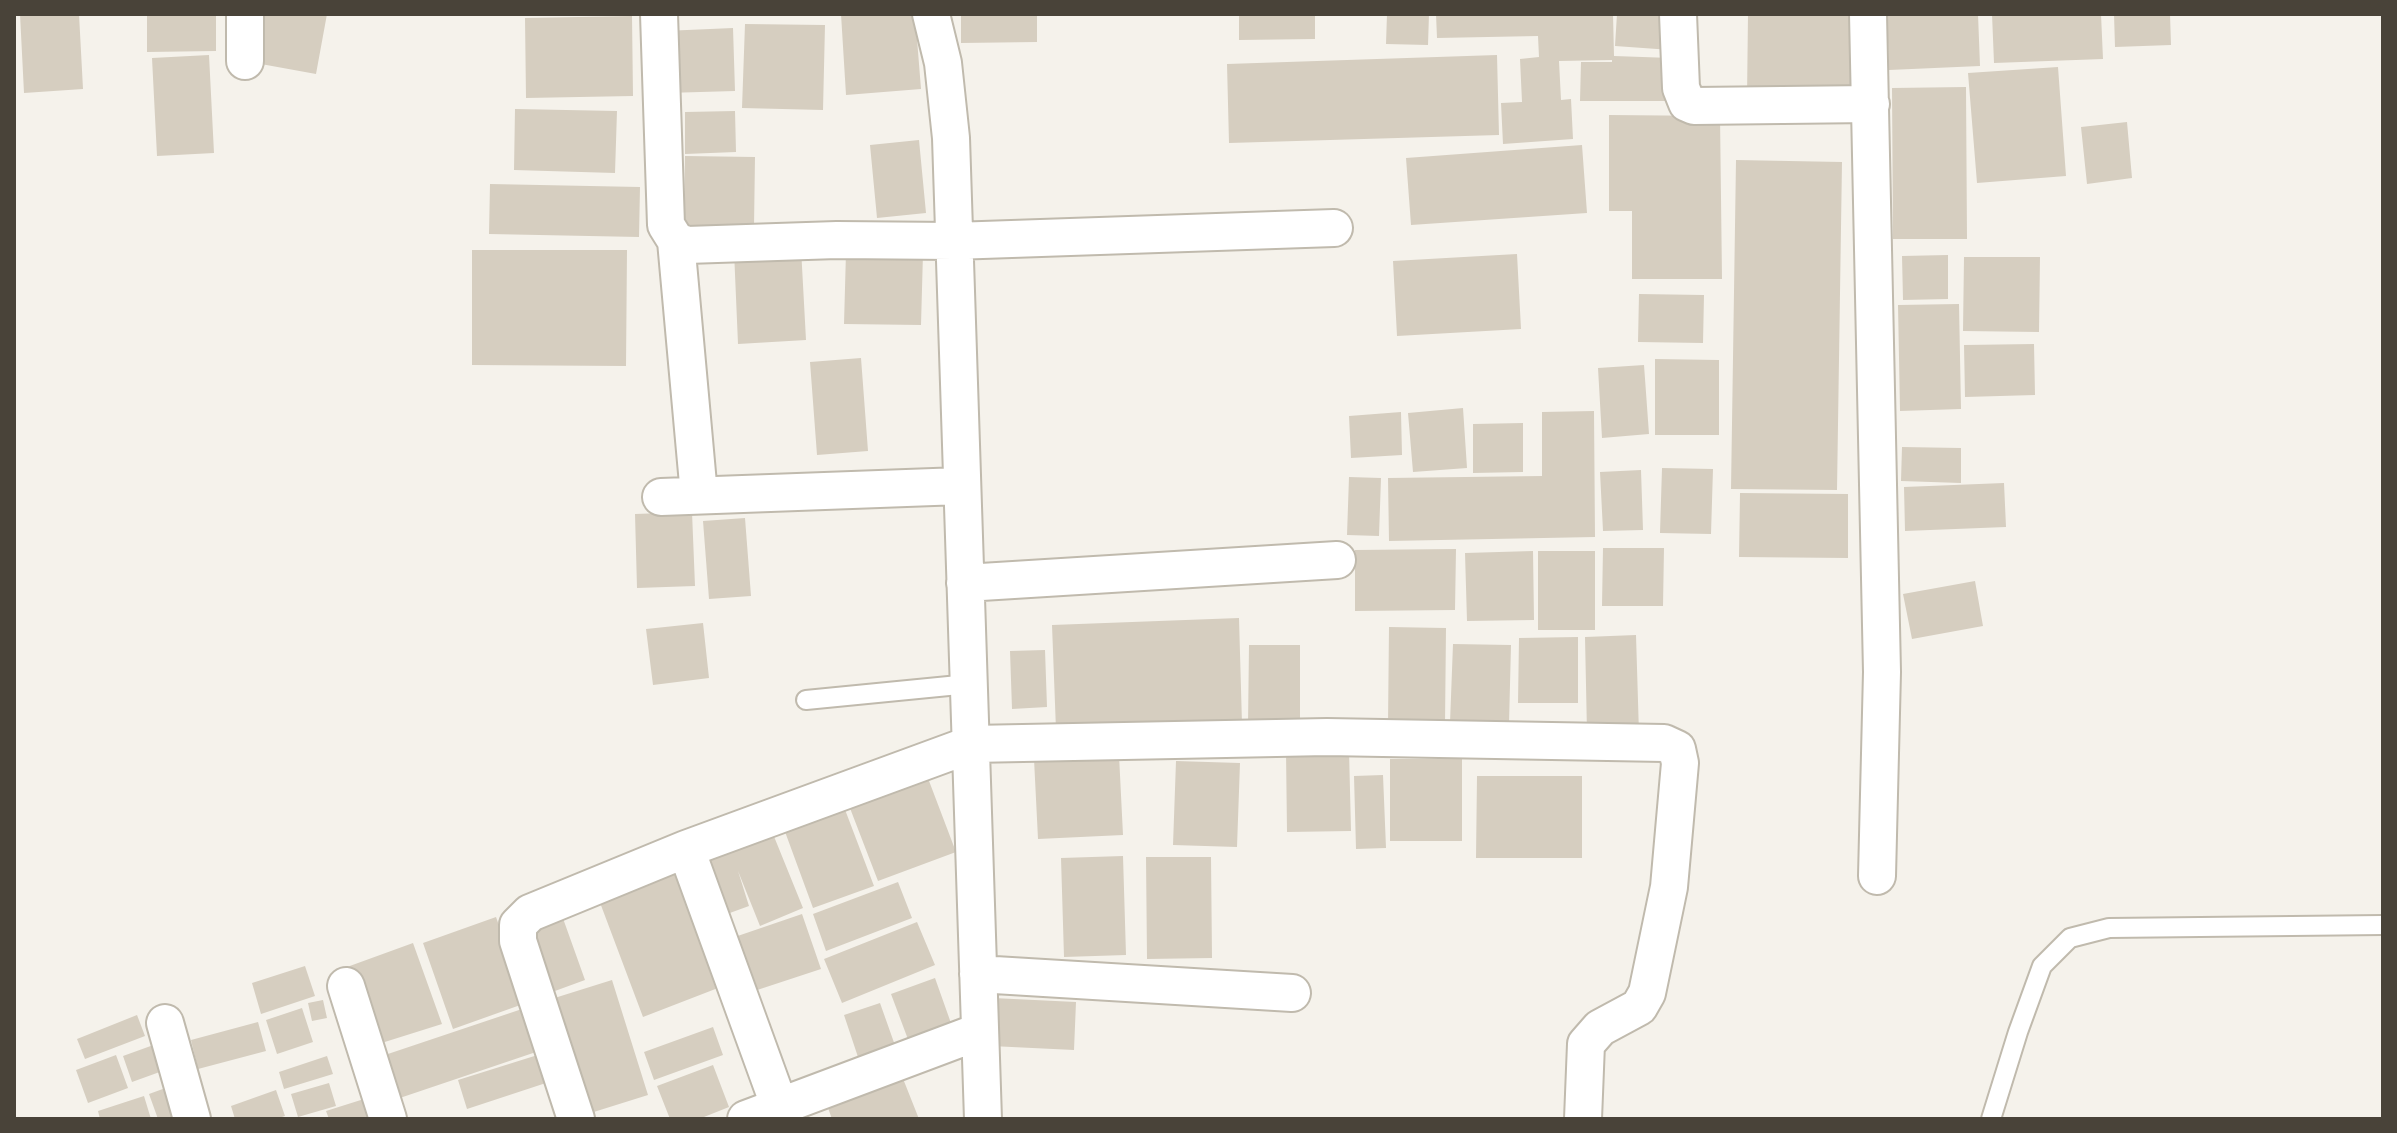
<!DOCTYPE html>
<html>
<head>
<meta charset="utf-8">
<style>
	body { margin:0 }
	#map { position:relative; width:2397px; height:1133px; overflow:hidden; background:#f5f2eb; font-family:"Varela Round",sans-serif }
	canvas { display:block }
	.frame { position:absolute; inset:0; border:16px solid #494339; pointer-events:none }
</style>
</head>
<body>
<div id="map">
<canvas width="2397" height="1133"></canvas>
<div class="frame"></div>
</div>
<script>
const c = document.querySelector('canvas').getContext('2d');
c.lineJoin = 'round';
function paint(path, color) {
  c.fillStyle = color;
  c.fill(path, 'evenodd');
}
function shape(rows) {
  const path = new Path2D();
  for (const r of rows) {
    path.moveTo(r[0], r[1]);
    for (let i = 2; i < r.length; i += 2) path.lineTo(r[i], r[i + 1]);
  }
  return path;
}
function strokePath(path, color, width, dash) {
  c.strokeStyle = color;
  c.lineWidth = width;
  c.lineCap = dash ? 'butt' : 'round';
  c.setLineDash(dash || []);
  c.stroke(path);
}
paint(shape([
	[20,14,79,14,83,89,24,93],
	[147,14,216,14,216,51,147,52],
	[259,14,327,14,316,74,250,62],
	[841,14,915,14,921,89,846,95],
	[961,14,1037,14,1037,42,961,43],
	[1239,14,1315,14,1315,39,1239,40],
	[1387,14,1429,14,1428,45,1386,44],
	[1436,14,1613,14,1614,56,1671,58,1669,101,1580,101,1581,62,1612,62,1612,60,1559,61,1561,100,1571,99,1573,139,1503,144,1501,103,1522,102,1520,59,1539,57,1538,36,1437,38],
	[1617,14,1674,14,1671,50,1615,46],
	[1748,14,1854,14,1853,99,1747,98],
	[1887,14,1978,14,1980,66,1889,70],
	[1992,14,2101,14,2103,59,1994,63],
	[2114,14,2170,14,2171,45,2115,47],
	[632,16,633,96,526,98,525,18],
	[745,24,825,25,823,110,742,108],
	[733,28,735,91,666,93,664,31],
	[209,55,214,153,157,156,152,58],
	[1497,55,1499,135,1229,143,1227,64],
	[2058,67,2066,176,1977,183,1968,73],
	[1966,87,1967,239,1893,239,1892,88],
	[515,109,617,111,615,173,514,170],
	[735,111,736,152,685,154,685,112],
	[1609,115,1720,116,1722,279,1632,279,1632,211,1609,211],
	[2127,122,2132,178,2087,184,2081,127],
	[919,140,926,213,877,218,870,145],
	[1582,145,1587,213,1411,225,1406,158],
	[685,156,755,157,754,227,684,226],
	[1736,160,1842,162,1837,490,1731,489],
	[490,184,640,187,639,237,489,234],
	[801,248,806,340,738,344,734,251],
	[472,250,627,250,626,366,472,365],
	[846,252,923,253,921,325,844,324],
	[1517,254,1521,329,1397,336,1393,261],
	[1948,255,1948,299,1903,300,1902,256],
	[1964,257,2040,257,2039,332,1963,331],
	[1639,294,1704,295,1703,343,1638,342],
	[1959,304,1961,409,1900,411,1898,305],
	[2034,344,2035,395,1965,397,1964,345],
	[861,358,868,451,817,455,810,362],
	[1655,359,1719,360,1719,435,1655,435],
	[1644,365,1649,434,1602,438,1598,368],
	[1463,408,1467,468,1413,472,1408,413],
	[1594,411,1595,537,1389,541,1388,478,1542,476,1542,412],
	[1401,412,1402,455,1351,458,1349,416],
	[1523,423,1523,472,1473,473,1473,424],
	[1902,447,1961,448,1961,483,1901,481],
	[1662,468,1713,469,1711,534,1660,533],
	[1641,470,1643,530,1603,531,1600,472],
	[1349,477,1381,478,1379,536,1347,535],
	[2004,483,2006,527,1905,531,1904,487],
	[1740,493,1848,494,1848,558,1739,557],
	[692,512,695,586,637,588,635,514],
	[745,518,751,596,709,599,703,521],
	[1603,548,1664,548,1663,606,1602,606],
	[1456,549,1455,610,1355,611,1355,550],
	[1533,551,1534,620,1467,621,1465,553],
	[1538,551,1595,551,1595,630,1538,630],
	[1975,581,1983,626,1912,639,1903,594],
	[1239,618,1242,724,1056,730,1052,625],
	[703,623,709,678,653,685,646,629],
	[1389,627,1446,628,1445,724,1388,724],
	[1636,635,1639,734,1587,733,1585,637],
	[1578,637,1578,703,1518,703,1519,638],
	[1453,644,1511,645,1509,724,1450,723],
	[1249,645,1300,645,1300,726,1248,725],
	[1045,650,1047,707,1012,709,1010,651],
	[1349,750,1351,831,1287,832,1286,751],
	[1119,755,1123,835,1038,839,1034,759],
	[1390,759,1462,759,1462,841,1390,841],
	[1176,761,1240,763,1237,847,1173,845],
	[926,773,956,852,878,881,848,803],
	[1383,775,1386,848,1356,849,1354,776],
	[1477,776,1582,776,1582,858,1476,858],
	[844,807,874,886,813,908,784,829],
	[773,834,803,908,760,926,738,871,749,906,716,918,696,864],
	[1123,856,1126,955,1064,957,1061,858],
	[1146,857,1211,857,1212,958,1147,959],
	[674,872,718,988,643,1017,599,900],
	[898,882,912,918,826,951,813,914],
	[560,910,585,980,544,995,519,925],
	[802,914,821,969,742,995,723,941],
	[496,917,526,1003,453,1029,423,943],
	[917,922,935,965,842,1003,824,959],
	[413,943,442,1024,372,1046,347,967],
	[305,966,315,996,261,1014,252,983],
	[935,978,952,1026,909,1042,891,994],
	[612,980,648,1095,581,1116,545,1001],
	[993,998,1076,1002,1074,1050,991,1046],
	[323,1000,327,1018,312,1021,308,1003],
	[880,1003,897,1051,860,1063,844,1015],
	[302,1008,313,1042,277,1054,266,1020],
	[525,1008,539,1051,385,1103,370,1060],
	[137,1015,145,1036,85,1059,77,1039],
	[258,1022,266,1051,198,1069,191,1040],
	[713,1027,723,1055,654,1080,644,1052],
	[159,1043,168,1069,132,1082,123,1056],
	[544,1053,552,1081,467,1109,458,1080],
	[116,1055,128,1088,88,1103,76,1070],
	[327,1056,333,1074,284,1089,279,1072],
	[713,1065,729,1107,699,1119,670,1119,657,1086],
	[898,1066,919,1119,832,1119,823,1094],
	[329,1083,336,1106,298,1117,291,1094],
	[171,1086,181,1116,172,1119,158,1119,149,1094],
	[276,1090,285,1116,276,1119,235,1119,231,1106],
	[144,1096,151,1119,100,1119,98,1111],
	[364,1099,370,1119,329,1119,326,1111]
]), '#d6cec0');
const service = shape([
	[806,700,969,684],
	[1991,1119,2018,1032,2042,966,2070,938,2109,928,2383,925]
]);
const minor = shape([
	[659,14,666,225,676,241,687,245,837,240,953,241,1334,228],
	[931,14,943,63,951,138,983,1119],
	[1678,14,1681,88,1687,103,1694,106,1871,104],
	[1868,14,1882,672,1877,876],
	[245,61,245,14],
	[676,241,699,495],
	[661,497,961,486],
	[965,583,1337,560],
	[978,974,1292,993],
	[346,986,388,1119],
	[165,1023,192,1119],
	[779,1105,686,849,972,744,1327,737,1664,743,1677,749,1680,763,1669,887,1647,993,1639,1007,1600,1028,1586,1044,1583,1119],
	[576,1119,518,941,518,925,530,913,686,849],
	[746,1119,978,1032]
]);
strokePath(service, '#c0baad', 22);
strokePath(minor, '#c0baad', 40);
strokePath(service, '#fff', 18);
strokePath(minor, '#fff', 36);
</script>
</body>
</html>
